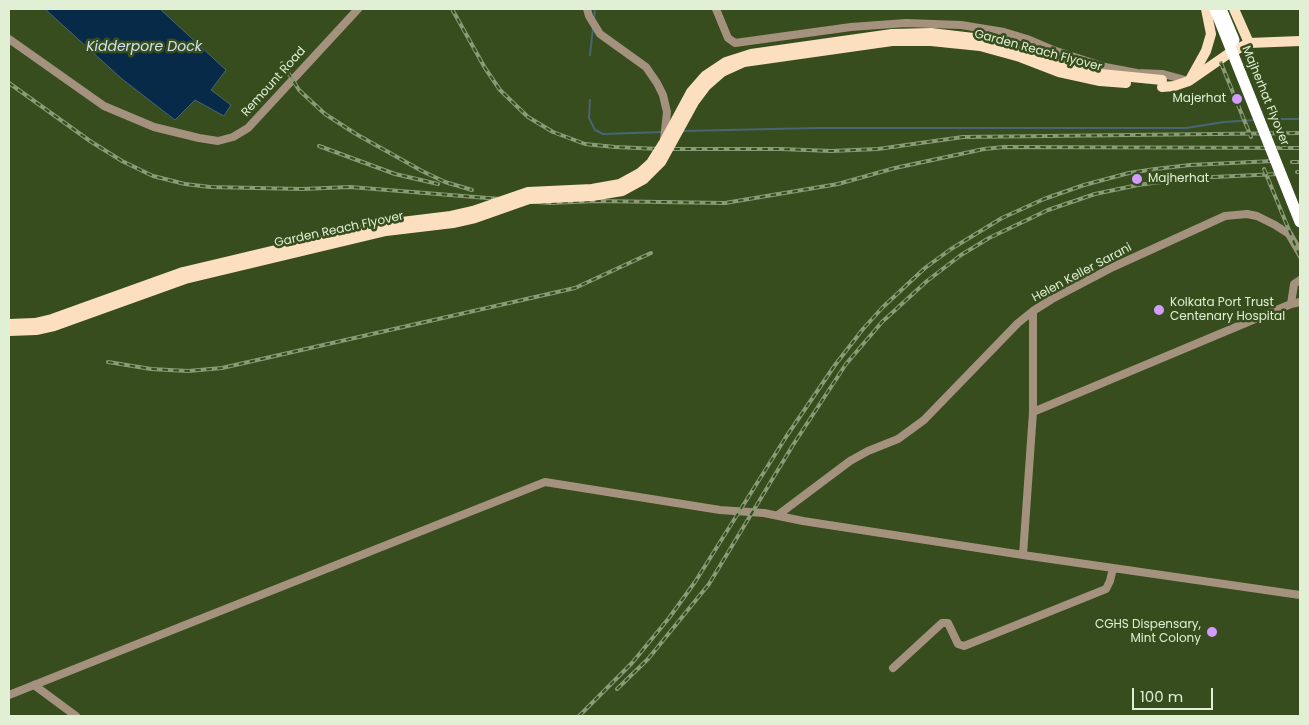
<!DOCTYPE html>
<html>
<head>
<meta charset="utf-8">
<style>
	body { margin:0 }
	#map { position:relative; width:1309px; height:725px; overflow:hidden; background:#374d1e; font-family:Poppins,sans-serif }
	canvas { display:block }
	.frame { position:absolute; inset:0; border:10px solid #e1efd4; pointer-events:none }
	.scale { position:absolute; left:1132px; top:688px; width:81px; height:22px; box-sizing:border-box; border:2px solid #e1efd4; border-top:0; padding-left:6px; font-size:15px; line-height:18px; white-space:nowrap; color:#e1efd4; -webkit-text-stroke:4px #374d1e; paint-order:stroke }
</style>
</head>
<body>
<div id="map">
<canvas width="1309" height="725"></canvas>
<div class="frame"></div>
<div class="scale">100 m</div>
</div>
<script>
const c = document.querySelector('canvas').getContext('2d');
c.lineJoin = 'round';
function paint(path, color) {
  c.fillStyle = color;
  c.fill(path, 'evenodd');
}
function shape(rows) {
  const path = new Path2D();
  for (const r of rows) {
    path.moveTo(r[0], r[1]);
    for (let i = 2; i < r.length; i += 2) path.lineTo(r[i], r[i + 1]);
  }
  return path;
}
function strokePath(path, color, width, dash) {
  c.strokeStyle = color;
  c.lineWidth = width;
  c.lineCap = dash ? 'butt' : 'round';
  c.setLineDash(dash || []);
  c.stroke(path);
}
function drawText(font, color, halo, rows, align = 'center') {
  c.font = font + ' Poppins,sans-serif';
  c.lineWidth = 5;
  c.setLineDash([]);
  c.textBaseline = 'middle';
  c.strokeStyle = halo;
  c.fillStyle = color;
  for (const [text, x, y, turn = 0] of rows) {
    c.save();
    c.translate(x, y);
    c.rotate((+turn || 0) * Math.PI / 180);
    c.textAlign = isNaN(turn) ? turn : align;
    if (halo) c.strokeText(text, 0, 0);
    c.fillText(text, 0, 0);
    c.restore();
  }
}
const water = shape([
	[45,9,160,9,226,70,211,90,231,105,224,116,195,100,175,120,122,79,45,9]
]);
paint(water, '#082a49');
strokePath(water, '#496573', 1);
strokePath(shape([
	[594,19,595,9],
	[590,55,593,28],
	[590,100,589,118,595,130,603,134,663,132],
	[1263,119,1300,119],
	[683,131,817,128,1186,128,1224,122,1255,120]
]), '#496573', 2);
strokePath(shape([
	[587,9,589,16,600,34,646,67,657,83,663,95,667,112,664,140],
	[716,9,728,38,735,43,851,27,906,23,961,25,1004,32,1027,39,1053,50,1105,67,1137,73,1163,74,1189,81],
	[9,39,104,106,154,127,199,138,218,141,233,137,248,128,358,9],
	[1291,304,1294,284,1300,280],
	[1033,412,1291,304,1300,302],
	[778,515,850,461,868,451,898,439,924,420,1018,323,1033,311],
	[1023,555,1033,412,1033,311,1052,299,1113,267,1225,216,1247,214,1257,216,1275,225,1289,234,1300,253],
	[893,668,942,623,948,623,958,644,964,646,1106,589,1110,581,1113,568],
	[34,685,76,716],
	[9,695,545,482,720,510,764,513,803,521,1023,555,1300,595]
]), '#a4927f', 8);
strokePath(shape([
	[1234,9,1249,43],
	[1191,78,1206,51,1211,34,1206,9],
	[1162,87,1174,86,1189,81,1228,54,1249,43,1300,41]
]), '#fcdfbf', 10);
strokePath(shape([
	[1221,9,1234,40]
]), '#fff', 11);
const rail = shape([
	[452,9,485,68,500,90,528,117,553,132,585,144,615,147,660,149,781,149,831,151,878,149,963,137,1300,133],
	[282,63,299,90,325,114,356,134,422,171,445,182,472,190],
	[1221,63,1251,137],
	[9,83,90,141,122,161,153,176,185,184,210,187,302,189,350,187,550,203,597,201,725,203,838,184,895,168,984,149,1004,147,1300,148],
	[319,146,395,174,438,184],
	[1292,162,1300,162],
	[1264,169,1300,257],
	[1297,172,1300,172],
	[108,362,151,369,188,371,222,368,575,288,651,253],
	[617,689,648,659,709,584,793,445,846,364,882,322,927,281,961,255,989,238,1048,210,1095,194,1138,185,1192,178,1278,174],
	[579,716,632,663,669,618,695,582,786,437,835,365,863,329,883,307,925,268,951,249,1002,218,1044,199,1084,185,1129,173,1155,169,1190,165,1273,161]
]);
strokePath(rail, '#8a9c77', 4);
strokePath(rail, '#374d1e', 2, [5.5]);
strokePath(shape([
	[9,324,35,323,52,319,183,272,385,224,451,216,473,211,528,192,592,189,620,184,640,173,651,163,663,144,691,92,705,76,726,62,751,54,892,34,931,33,982,39,1023,51,1061,65,1101,74,1162,80],
	[9,331,36,330,54,326,185,279,386,231,453,223,475,218,529,199,592,196,622,191,644,179,661,162,694,102,706,86,722,72,744,62,892,41,931,41,980,46,1020,57,1059,72,1100,81,1126,83]
]), '#fcdfbf', 10);
strokePath(shape([
	[1215,9,1300,222]
]), '#fff', 11);
for (const [x, y, r, color] of [
	[1237,99,6,"#d49cfc"],
	[1137,179,6,"#d49cfc"],
	[1159,310,6,"#d49cfc"],
	[1212,632,6,"#d49cfc"]
]) {
  const dot = new Path2D();
  dot.arc(x, y, r, 0, 2 * Math.PI);
  c.fillStyle = color;
  c.fill(dot);
  strokePath(dot, '#374d1e', 2);
}
drawText('12px', '#e1efd4', '#374d1e', [
	["Garden Reach Flyover",1038,51,15],
	["Remount Road",274,82,-48],
	["Majherhat Flyover",1265,96,68],
	["Garden Reach Flyover",339,230,-12],
	["Helen Keller Sarani",1082,273,-28]
]);
drawText('12px', '#e1efd4', '#374d1e', [
	["Majerhat",1226,99],
	["Majherhat",1148,179,"left"],
	["Kolkata Port Trust",1170,303,"left"],
	["Centenary Hospital",1170,317,"left"],
	["CGHS Dispensary,",1201,625],
	["Mint Colony",1201,639]
], 'right');
drawText('italic 14px', '#d1e1f2', '#374d1e', [
	["Kidderpore Dock",144,47]
]);
</script>
</body>
</html>
